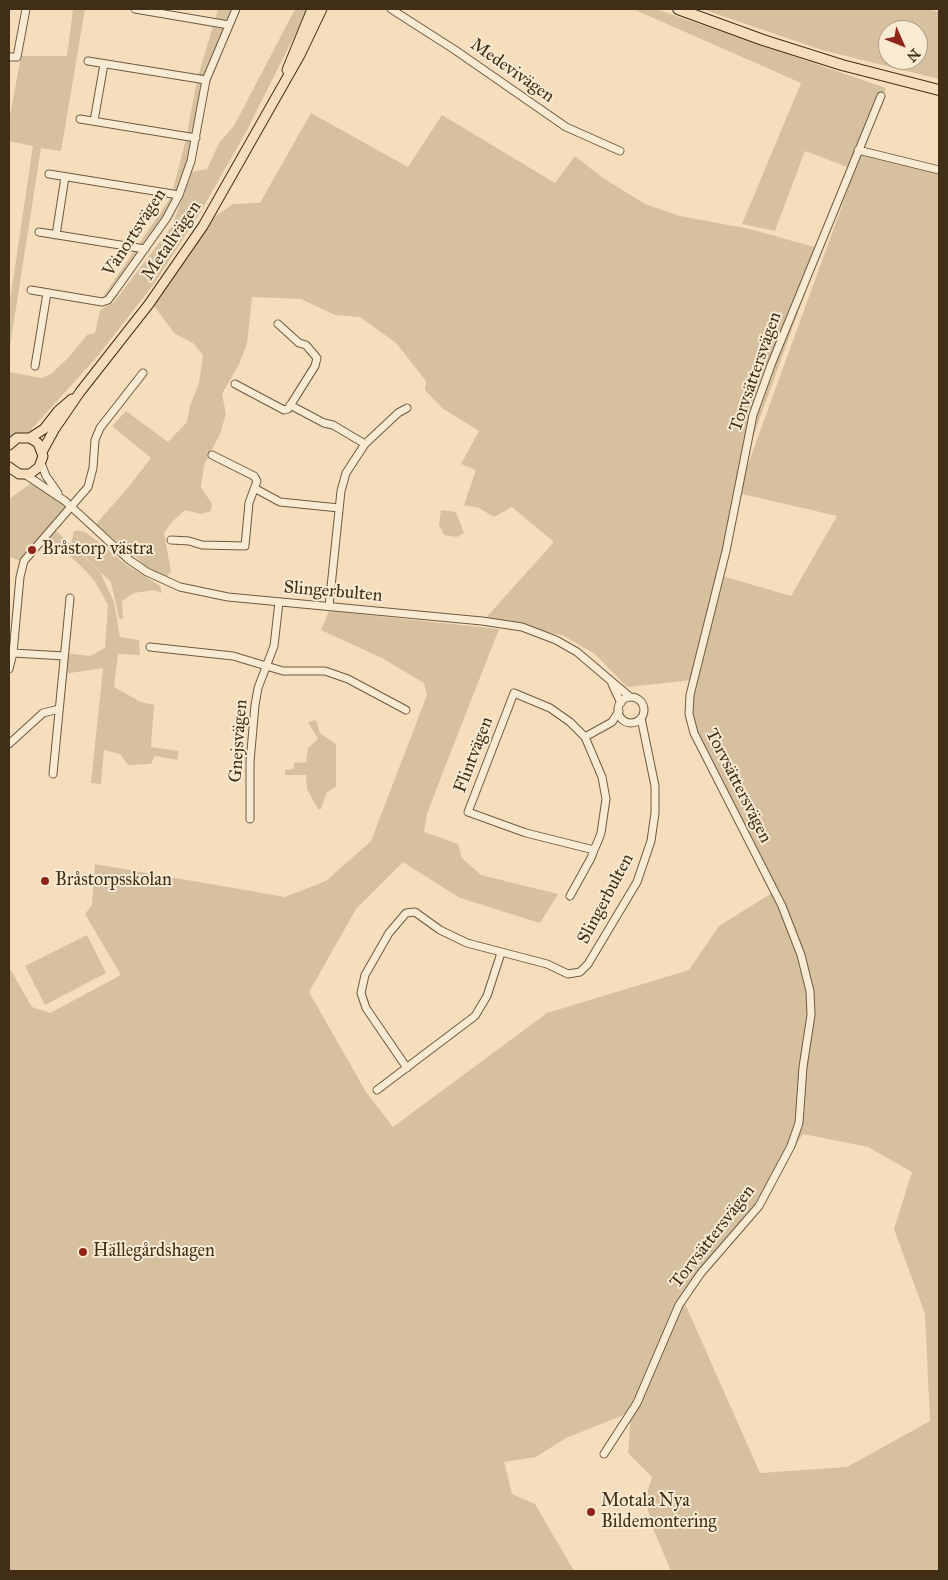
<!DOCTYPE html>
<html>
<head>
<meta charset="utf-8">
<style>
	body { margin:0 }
	#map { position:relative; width:948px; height:1580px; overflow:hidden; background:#f6debc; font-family:"IM FELL Great Primer",serif }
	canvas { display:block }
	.frame { position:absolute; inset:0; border:10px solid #412e16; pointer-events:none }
	.north { position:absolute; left:878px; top:20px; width:50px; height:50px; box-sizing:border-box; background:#f9ead3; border:1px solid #af9f87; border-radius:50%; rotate:134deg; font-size:14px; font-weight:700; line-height:20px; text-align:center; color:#412e16 }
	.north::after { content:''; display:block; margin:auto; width:18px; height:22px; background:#8f2418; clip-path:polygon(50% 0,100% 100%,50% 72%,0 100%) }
</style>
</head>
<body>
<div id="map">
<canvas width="948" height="1580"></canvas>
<div class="frame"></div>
<div class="north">N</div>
</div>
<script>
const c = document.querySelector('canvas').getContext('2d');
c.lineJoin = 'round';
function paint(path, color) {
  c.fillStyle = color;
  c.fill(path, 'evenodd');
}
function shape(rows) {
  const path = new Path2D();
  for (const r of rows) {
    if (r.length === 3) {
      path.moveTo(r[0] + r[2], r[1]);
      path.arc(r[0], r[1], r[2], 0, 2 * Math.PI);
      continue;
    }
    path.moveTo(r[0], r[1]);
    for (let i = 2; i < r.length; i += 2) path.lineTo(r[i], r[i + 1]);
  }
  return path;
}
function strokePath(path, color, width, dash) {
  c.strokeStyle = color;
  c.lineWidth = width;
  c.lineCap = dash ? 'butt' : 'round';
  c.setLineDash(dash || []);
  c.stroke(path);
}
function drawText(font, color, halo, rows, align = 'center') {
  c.font = font + ' "IM FELL Great Primer",serif';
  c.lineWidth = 4;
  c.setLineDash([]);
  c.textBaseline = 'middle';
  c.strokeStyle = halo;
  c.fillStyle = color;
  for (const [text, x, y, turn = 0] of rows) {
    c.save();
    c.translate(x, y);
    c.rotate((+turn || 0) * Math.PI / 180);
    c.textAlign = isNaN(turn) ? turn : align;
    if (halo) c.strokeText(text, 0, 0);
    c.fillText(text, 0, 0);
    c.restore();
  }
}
paint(shape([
	[73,9,85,9,61,151,41,148,9,353,9,307,33,146,9,141,9,121,21,56,67,56],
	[218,9,237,9,208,82,179,197,168,222,110,303,98,304,171,197,186,139,197,80],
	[295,9,308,9,246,132,200,213,154,284,96,358,28,433,16,439,9,436,9,372,42,378,51,374,69,357,87,335,95,333,100,310,114,302,172,226,192,172,207,169,219,143,234,126],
	[633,9,656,9,886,88,861,153,939,171,939,1571,671,1571,654,1531,645,1499,652,1477,628,1453,631,1412,566,1438,536,1457,504,1462,512,1494,535,1504,574,1571,9,1571,9,967,32,1007,50,1013,121,975,85,914,92,905,95,864,285,897,326,881,371,841,427,695,424,683,382,658,321,630,329,611,499,629,436,790,427,814,424,832,458,844,462,858,481,875,558,894,540,923,460,898,403,862,356,909,309,992,366,1092,393,1127,547,1013,689,970,719,926,775,891,720,793,701,755,689,716,694,680,627,687,595,654,562,635,484,620,554,542,512,507,494,517,479,508,464,505,476,470,461,464,479,431,442,408,425,390,426,381,396,343,360,317,335,315,301,299,252,297,247,344,239,364,222,394,226,414,220,434,204,465,201,487,212,504,211,511,201,514,185,510,172,522,164,533,171,572,165,578,145,565,96,524,126,490,151,458,112,426,126,411,168,442,187,422,190,406,199,383,203,355,193,343,175,334,154,306,214,217,233,204,260,203,311,113,408,167,442,115,555,183,575,156,603,178,645,204,680,216,750,229,821,249,744,462,739,489,855,170,805,151,775,231,742,224,801,83],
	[738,493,837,516,791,596,719,575],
	[804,1075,802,1131,796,1099],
	[803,1134,868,1147,912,1172,894,1229,925,1314,930,1421,847,1467,760,1473,683,1299,740,1225],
	[702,9,928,9,939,12,939,79,822,50],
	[888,30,918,30,918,60,888,60],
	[33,482,71,507,54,529,100,572,114,602,120,637,139,640,140,655,118,654,114,687,141,702,154,705,151,747,179,751,177,760,155,756,151,764,128,765,120,754,104,750,101,784,91,783,103,668,63,674,64,653,90,656,105,648,108,605,94,580,81,566,47,536,24,562,9,557,9,499],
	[441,510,456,512,464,533,457,537,444,535,439,525],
	[74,531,83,531,95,539,125,564,160,586,162,593,153,590,134,593,122,601,123,620,119,618,111,582,71,544],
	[316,720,320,733,336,744,336,787,327,792,321,809,318,809,307,789,306,775,285,775,285,770,294,769,294,763,306,762,308,748,318,739,308,722],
	[87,935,106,973,45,1005,25,966]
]), '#d7c0a0');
const minor = shape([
	[135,9,229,25],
	[391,9,455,50,566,127,620,151],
	[9,57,17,57,26,9],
	[88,61,206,80],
	[80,119,196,138],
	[94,121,104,64],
	[858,150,939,170],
	[49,174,179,195],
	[39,232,145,249],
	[56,235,65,177],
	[31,290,102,302,108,300,114,292,166,219,179,195,191,161,206,80,236,9],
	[35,366,47,293],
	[235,384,284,410,288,409,315,366,317,358,306,345,299,343,278,324],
	[290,405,324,423,333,425,365,444],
	[41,463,46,476,58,493],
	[26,475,65,501,128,559,147,572,180,587,228,597,482,621,522,627,556,640,577,652,630,697],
	[256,489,280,502,339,508],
	[171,540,189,541,202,545,245,546,249,503,257,481,254,476,212,455],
	[329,606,341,491,346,473,365,444,398,413,407,408],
	[150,647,233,656,283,671,325,671,348,679,406,710],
	[13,653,64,656],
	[9,669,13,653,20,577,24,561,88,487,93,468,95,440,100,428,143,373],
	[612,684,621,703],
	[631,710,13],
	[585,737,612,722,619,711],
	[9,744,43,713,59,709],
	[53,774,70,598],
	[250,819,250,762,255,705,258,688,274,646,279,602],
	[570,896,591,858,594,850,598,841,601,833,606,799,602,777,585,737,570,722,550,708,514,693,468,812,526,833,594,850],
	[407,1068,366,1008,361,993,365,975,389,933,406,913,415,912,440,930,467,943,547,964,568,974,580,972,588,964,637,882,651,841,655,813,655,786,641,718],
	[377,1090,475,1016,487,996,501,953],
	[604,1454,637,1403,679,1305,701,1273,759,1206,791,1146,799,1123,803,1067,811,1015,810,991,801,955,782,906,694,733,689,714,690,695,726,551,753,415,771,365,881,96]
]);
const major = shape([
	[287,70,312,9],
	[30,438,44,429,58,411,72,399],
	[9,445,17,438,30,438,38,443,43,456,39,467,30,474,19,474,9,467],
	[42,452,54,430,80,392,149,304,203,226,300,55,322,9]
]);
const highway = shape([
	[678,9,763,40,842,65,939,90]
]);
strokePath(minor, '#6e5a40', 9);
strokePath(major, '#412e16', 11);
strokePath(highway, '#412e16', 12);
strokePath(minor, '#f9ead3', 7);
strokePath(major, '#f6debc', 9);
strokePath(highway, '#f6debc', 10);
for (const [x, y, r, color] of [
	[32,550,5,"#8f2418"],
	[45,881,5,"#8f2418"],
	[83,1252,5,"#8f2418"],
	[591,1512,5,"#8f2418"]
]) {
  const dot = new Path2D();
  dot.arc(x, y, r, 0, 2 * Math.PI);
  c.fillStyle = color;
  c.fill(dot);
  strokePath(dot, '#f9ead3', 2);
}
drawText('18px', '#412e16', '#f9ead3', [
	["Medevivägen",512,71,35],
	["Vänortsvägen",135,233,-57],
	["Metallvägen",172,241,-56],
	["Torvsättersvägen",756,372,-71],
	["Slingerbulten",333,592,5],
	["Gnejsvägen",239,741,-86],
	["Flintvägen",474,755,-69],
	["Torvsättersvägen",738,786,63],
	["Slingerbulten",606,899,-62],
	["Torvsättersvägen",713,1237,-52]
]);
drawText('18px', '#412e16', '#f9ead3', [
	["Bråstorp västra",42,550],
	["Bråstorpsskolan",55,881],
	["Hällegårdshagen",93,1252],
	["Motala Nya",601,1502],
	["Bildemontering",601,1523]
], 'left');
</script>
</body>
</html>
